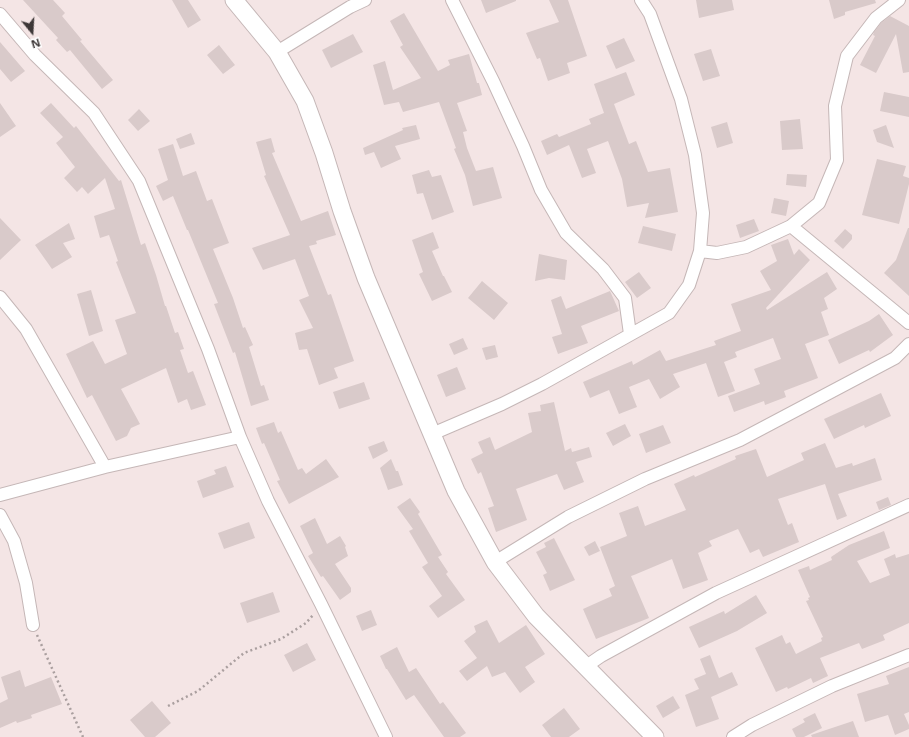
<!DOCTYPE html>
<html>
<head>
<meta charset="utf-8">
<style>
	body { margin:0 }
	#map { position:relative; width:909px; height:737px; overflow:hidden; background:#f4e5e5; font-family:"Open Sans",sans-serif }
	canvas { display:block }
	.north { position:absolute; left:12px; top:12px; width:40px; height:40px; -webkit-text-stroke:3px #fff; paint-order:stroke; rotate:162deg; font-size:11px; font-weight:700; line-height:16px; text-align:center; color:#3d3737 }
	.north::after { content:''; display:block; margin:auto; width:14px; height:18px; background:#3d3737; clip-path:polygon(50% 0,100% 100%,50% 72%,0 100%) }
</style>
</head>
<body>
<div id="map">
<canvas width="909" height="737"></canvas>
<div class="north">N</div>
</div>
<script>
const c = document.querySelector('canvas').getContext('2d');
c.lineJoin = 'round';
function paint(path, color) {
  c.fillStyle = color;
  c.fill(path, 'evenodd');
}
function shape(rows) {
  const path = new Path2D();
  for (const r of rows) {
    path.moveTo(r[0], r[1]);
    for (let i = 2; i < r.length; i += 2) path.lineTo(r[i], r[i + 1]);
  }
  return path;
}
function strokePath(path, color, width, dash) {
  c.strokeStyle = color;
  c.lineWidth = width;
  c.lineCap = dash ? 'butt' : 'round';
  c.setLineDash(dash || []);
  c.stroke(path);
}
paint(shape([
	[23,0,53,0,65,13,62,16,82,40,80,41,113,80,102,89,70,50,67,52,56,40,58,38],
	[172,0,188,0,201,20,188,28],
	[481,0,516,0,516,1,486,13],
	[549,0,568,0,587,56,567,63,570,73,548,81,540,58,537,59,526,33,559,22],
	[696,0,732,0,734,10,699,18],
	[829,0,875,0,876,3,845,12,845,15,834,19],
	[404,13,438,71,450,65,448,60,469,54,477,83,479,83,482,95,457,103,467,131,463,132,467,148,476,171,493,167,502,198,473,206,465,175,454,149,456,148,439,102,403,112,399,102,384,105,373,65,385,61,393,90,421,78,400,47,403,45,390,21],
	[890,16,909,26,909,72,903,73,896,34,876,73,860,65,875,36,873,35,874,32,881,23],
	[353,34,363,52,331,68,322,50],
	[624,38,635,61,616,69,606,46],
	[0,42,25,71,11,82,0,69],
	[219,45,235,65,223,74,207,55],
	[711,49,720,76,703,81,694,54],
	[626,72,635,95,614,104,629,144,636,141,648,172,670,168,678,212,645,218,649,203,627,207,622,179,608,141,587,149,596,173,582,178,569,145,547,155,541,141,557,134,559,137,591,124,589,119,604,113,594,84],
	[884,92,909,97,909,117,880,111],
	[0,103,16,126,0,137],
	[51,103,74,128,76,126,119,181,121,180,141,245,145,243,156,275,165,306,166,306,175,333,178,332,184,349,180,350,188,373,193,371,206,405,191,410,187,399,178,403,166,368,121,389,140,424,131,428,127,436,116,441,92,395,87,398,66,354,93,341,105,364,127,354,115,320,136,313,116,262,118,261,109,235,100,238,94,216,115,209,105,178,88,194,82,187,77,192,64,178,75,167,56,143,63,137,40,113],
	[139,109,150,121,138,131,128,120],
	[800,119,803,149,782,150,780,121],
	[727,122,733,143,717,148,711,127],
	[416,125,420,139,395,146,401,159,381,168,374,152,365,155,363,148,403,130,402,128],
	[886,125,894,148,877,142,873,130],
	[191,133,195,144,180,149,176,139],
	[271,138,275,152,272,153,301,221,328,211,336,235,316,241,317,244,309,246,328,295,331,294,354,361,334,368,338,378,319,385,307,349,299,350,295,333,313,328,299,300,309,296,295,259,263,270,252,248,290,235,264,176,266,175,256,142],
	[173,144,183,176,196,171,207,201,212,199,229,243,213,249,233,298,243,328,245,327,253,345,249,347,261,386,264,385,269,400,251,406,235,352,233,353,214,304,218,303,188,230,187,230,173,196,163,201,156,186,168,180,158,149],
	[877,159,906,166,903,176,909,178,909,184,899,224,862,215],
	[429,170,432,177,441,175,454,212,432,220,423,193,417,194,412,175],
	[787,174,807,175,806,187,786,185],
	[774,198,789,201,786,216,771,213],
	[0,218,21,240,0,260],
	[754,219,759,231,740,238,736,225],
	[69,223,75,239,63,243,72,257,52,269,35,245],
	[643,226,676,234,672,251,638,243],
	[908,228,909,228,909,296,884,273,896,260],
	[845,229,852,235,852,239,843,249,834,241],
	[433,232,439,248,432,251,443,276,444,276,452,292,432,301,419,274,423,272,412,240],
	[788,239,794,255,799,249,810,260,766,308,767,310,827,272,837,289,824,298,828,309,821,312,829,335,805,344,818,378,784,391,786,397,765,405,764,401,734,412,728,396,760,384,754,369,781,359,773,338,735,352,737,357,724,362,735,391,718,397,706,363,673,374,680,387,660,399,649,379,629,387,637,407,619,414,609,390,590,398,583,382,632,361,633,365,660,350,666,361,716,345,714,341,741,331,731,304,771,290,760,271,777,261,771,245],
	[539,254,567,260,565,280,549,278,535,281],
	[639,272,651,288,637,298,625,282],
	[482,281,508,303,494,320,468,298],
	[91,290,103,331,89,336,77,294],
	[610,291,619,311,581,326,588,343,558,354,552,337,562,334,551,300,561,296,566,309],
	[879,314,893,335,870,352,869,350,839,364,828,340,869,321],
	[463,338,468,349,454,355,449,344],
	[495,345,498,357,486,360,482,348],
	[457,367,466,389,446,397,437,375],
	[364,382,370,399,339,409,333,392],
	[881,393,891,416,865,428,864,425,834,439,824,419],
	[554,402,565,451,571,448,572,452,589,447,592,457,576,462,584,482,564,490,557,474,516,489,527,520,496,532,488,508,494,506,481,472,478,474,471,459,483,453,478,442,490,437,495,450,532,432,528,413,541,411,540,405],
	[274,422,278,433,281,431,298,470,302,468,306,474,326,459,339,477,289,504,277,481,280,480,264,443,262,444,256,428],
	[625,424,631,436,613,446,606,433],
	[663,425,671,443,646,453,639,434],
	[384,441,388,451,373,459,368,447],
	[825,443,836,468,852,463,853,466,875,458,882,480,838,494,847,516,837,520,825,484,778,499,788,525,792,523,799,542,763,557,759,549,750,553,738,529,709,541,712,546,698,553,708,580,683,589,672,559,634,575,631,576,649,618,596,639,583,609,612,596,609,589,615,586,600,547,627,536,619,513,638,506,645,526,686,510,674,484,694,475,695,477,736,459,735,456,756,449,767,477,804,460,801,453],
	[391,459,396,471,398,471,403,485,388,490,380,468],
	[226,466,234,487,203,498,197,481,216,474,214,470],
	[888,497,891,505,879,510,876,502],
	[410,498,420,512,418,514,442,555,438,557,448,572,446,574,465,600,438,618,429,606,442,596,422,567,428,563,409,531,413,529,397,507],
	[315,518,327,544,340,536,346,546,345,547,348,556,335,564,351,588,351,592,340,600,323,576,321,577,308,556,313,553,300,526],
	[249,522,255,538,224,549,218,533],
	[884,531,890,548,857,561,870,583,890,575,884,559,895,554,896,558,909,554,909,623,883,635,885,640,862,649,859,643,820,658,828,676,813,683,811,678,788,689,787,687,776,692,755,648,782,635,786,644,790,642,796,654,822,641,821,638,823,637,806,601,809,600,808,598,810,597,798,570,809,566,810,570,832,560,831,557,849,545],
	[554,538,575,580,550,591,543,575,547,573,536,552,546,547,544,543],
	[595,541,600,551,589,556,584,547],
	[273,592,280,612,247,623,240,603],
	[756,595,767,613,737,631,699,648,689,627,724,611,725,614],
	[371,610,377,625,362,631,356,616],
	[487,620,499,643,526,625,545,654,525,667,535,682,520,693,505,672,492,677,487,666,467,681,459,671,477,658,464,641,476,632,474,626],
	[307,643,316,660,293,672,284,655],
	[397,647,409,672,416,668,440,704,443,702,466,733,460,737,444,737,414,695,406,700,387,669,386,669,380,656],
	[710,655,719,678,732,672,738,685,711,697,719,719,696,727,685,695,699,689,694,679,706,674,700,659],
	[909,667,909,712,904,714,909,725,909,729,895,735,888,715,865,722,857,694,889,684,886,676],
	[20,670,25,687,51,677,62,704,31,715,32,718,17,723,16,721,0,728,0,703,8,699,1,677],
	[673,696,680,708,663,718,656,706],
	[152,701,171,723,155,737,145,737,130,720],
	[564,708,580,729,569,737,551,737,542,725],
	[815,713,822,728,804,737,796,737,792,729,805,722,803,719],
	[853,721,859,737,812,737,811,735]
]), '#d9caca');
const street = shape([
	[452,0,493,81,523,146,541,190,566,233,603,269,625,298,630,334],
	[0,14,35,55,94,113,139,181,208,349,240,437,105,467,0,495],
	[277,52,350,7,365,0],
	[791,226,909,323],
	[700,251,717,253,746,247,791,226,819,203,837,160,835,106,847,56,876,18,899,0],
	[0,297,26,329,105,467],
	[432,434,502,404,542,384,669,313,689,285,700,251,703,213,695,155,681,99,650,14,641,0],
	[240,437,268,501,321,604,386,737],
	[0,515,14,541,26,583,33,625],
	[495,562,568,517,645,479,740,440,895,358,909,344],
	[585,667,601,656,716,593,909,505],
	[733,737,752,725,832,686,909,655]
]);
const secondary = shape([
	[234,0,277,52,305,101,324,153,342,211,366,278,456,491,495,562,536,616,655,737]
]);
strokePath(street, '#c5b7b7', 14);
strokePath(secondary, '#c5b7b7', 19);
strokePath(shape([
	[37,635,83,737],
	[168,706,198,691,244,653,281,639,306,623,313,615]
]), '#aa9f9f', 2.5, [2, 3]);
strokePath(street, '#fff', 12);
strokePath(secondary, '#fff', 17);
</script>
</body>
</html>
